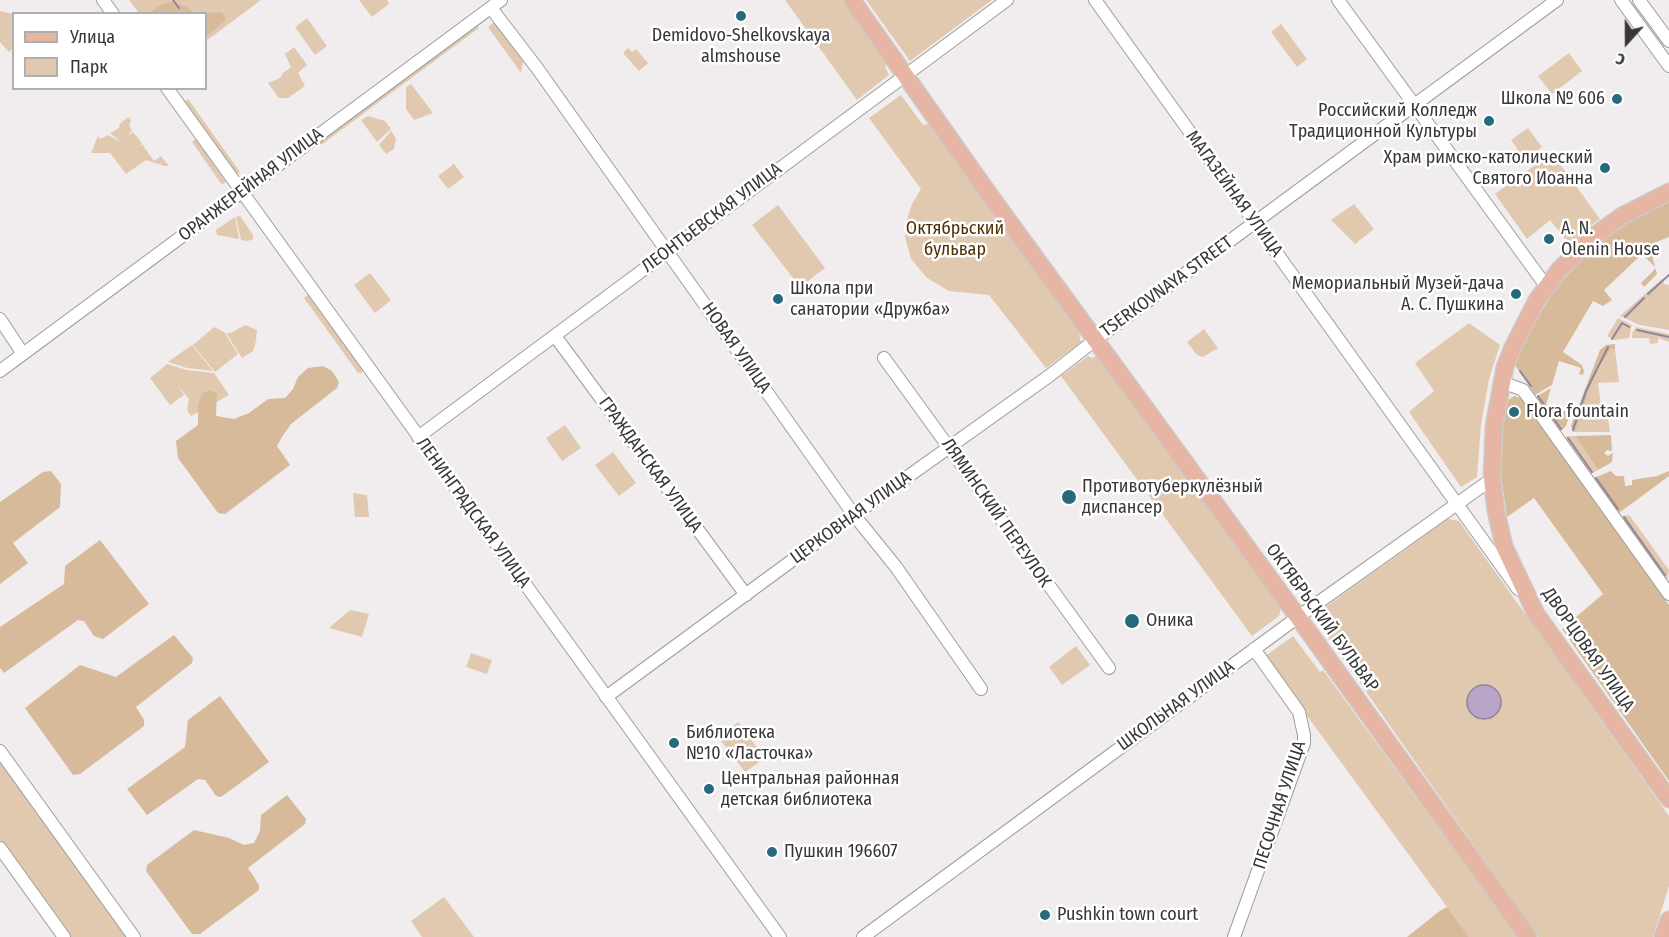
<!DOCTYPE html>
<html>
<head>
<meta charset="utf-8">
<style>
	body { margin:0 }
	#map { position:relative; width:1669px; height:937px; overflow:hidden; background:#f1edee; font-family:"Fira Sans Condensed",sans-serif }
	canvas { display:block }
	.legend { position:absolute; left:12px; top:12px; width:195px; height:78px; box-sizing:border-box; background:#fff; border:2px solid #afafaf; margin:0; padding:8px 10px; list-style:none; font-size:18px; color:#383737 }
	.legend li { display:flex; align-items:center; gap:12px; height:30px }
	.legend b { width:30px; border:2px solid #afafaf }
	.north { position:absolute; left:1597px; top:12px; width:60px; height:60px; -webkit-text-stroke:4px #fff; paint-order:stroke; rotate:201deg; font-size:16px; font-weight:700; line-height:24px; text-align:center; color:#383737 }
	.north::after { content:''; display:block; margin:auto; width:21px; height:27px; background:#383737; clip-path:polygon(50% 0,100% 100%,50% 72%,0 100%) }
</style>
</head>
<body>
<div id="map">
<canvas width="1669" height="937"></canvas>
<ul class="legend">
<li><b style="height:8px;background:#e6b5a3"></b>Улица</li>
<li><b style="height:16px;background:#e0c9ae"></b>Парк</li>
</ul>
<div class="north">С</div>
</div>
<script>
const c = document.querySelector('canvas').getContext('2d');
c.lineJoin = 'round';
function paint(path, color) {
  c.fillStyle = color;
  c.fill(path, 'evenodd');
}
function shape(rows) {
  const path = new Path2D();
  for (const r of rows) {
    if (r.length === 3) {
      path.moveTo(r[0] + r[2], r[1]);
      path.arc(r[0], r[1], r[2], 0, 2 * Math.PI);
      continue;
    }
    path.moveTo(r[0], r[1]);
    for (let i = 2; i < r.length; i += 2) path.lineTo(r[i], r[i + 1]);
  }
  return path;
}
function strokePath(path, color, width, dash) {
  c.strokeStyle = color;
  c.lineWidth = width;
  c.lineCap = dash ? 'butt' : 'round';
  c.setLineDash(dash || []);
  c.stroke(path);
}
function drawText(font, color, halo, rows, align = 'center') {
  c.font = font + ' "Fira Sans Condensed",sans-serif';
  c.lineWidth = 5;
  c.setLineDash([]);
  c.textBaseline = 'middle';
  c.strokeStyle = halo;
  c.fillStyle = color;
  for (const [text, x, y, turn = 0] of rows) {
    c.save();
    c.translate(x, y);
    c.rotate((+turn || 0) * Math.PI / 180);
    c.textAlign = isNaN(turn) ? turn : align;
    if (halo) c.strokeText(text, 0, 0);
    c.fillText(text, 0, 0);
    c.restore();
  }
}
paint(shape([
	[129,0,261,0,206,41,206,14,139,13],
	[359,0,387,0,389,4,372,17],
	[785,0,843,0,888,63,885,66,889,75,857,100],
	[866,0,992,0,910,61],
	[0,11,13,14,13,48,9,52,0,42],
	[307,18,327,46,315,55,295,27],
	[496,21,524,57,521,73,488,27],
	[1281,24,1307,59,1297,67,1271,32],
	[477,25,479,28,321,145,319,142],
	[294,47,307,65,298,73,305,86,288,98,279,98,268,83,280,78,283,73,291,67,285,54],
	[628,48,632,52,636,49,648,63,639,71,623,53],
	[1569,53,1582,71,1552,94,1538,76],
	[411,84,433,113,414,120,406,109,406,87],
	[901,95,923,125,928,124,1079,333,1081,342,1046,368,989,295,949,291,927,278,911,259,905,237,907,219,912,204,921,189,869,118],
	[188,99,240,172,236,175,184,102],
	[368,116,385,121,391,129,377,142,361,120],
	[128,117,131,120,129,125,132,130,128,136,133,132,142,143,137,148,142,144,154,161,161,156,169,166,165,166,146,160,126,174,110,153,91,153,98,136,100,139,108,135,121,142,110,133,119,128,120,124],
	[1528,128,1542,147,1525,160,1511,140],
	[391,131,396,138,394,149,386,154,379,145],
	[196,139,226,182,222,185,192,142],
	[1552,153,1600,219,1589,227,1571,246,1550,220,1527,239,1495,194],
	[454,164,464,177,448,189,438,176],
	[1354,204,1374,229,1355,244,1331,220],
	[778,205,825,268,800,287,752,225],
	[240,216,253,235,253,239,248,241,241,240,236,217],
	[235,217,239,239,217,235,216,230],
	[370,273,391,300,375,313,354,285],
	[1663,278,1664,284,1669,285,1669,330,1640,325,1620,316],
	[309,294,363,370,362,373,358,373,304,298],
	[1618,318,1632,325,1629,338,1614,340,1607,336],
	[1469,323,1500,345,1489,379,1481,425,1477,477,1461,487,1409,412,1434,391,1415,363],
	[245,325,257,330,256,341,253,351,242,358,226,333,231,333],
	[214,327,224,332,238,354,215,372,193,345],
	[1636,327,1669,334,1669,342,1658,338,1658,343,1650,344,1649,338,1632,338,1632,333],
	[1204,329,1218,348,1203,357,1197,355,1187,342],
	[192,345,213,371,187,368,168,362],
	[1611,349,1615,349,1619,382,1598,383,1601,405,1583,405,1598,369],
	[1088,356,1092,358,1096,356,1281,609,1279,616,1252,636,1061,376],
	[167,364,187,370,214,373,229,395,191,416,187,410,189,399,178,386,184,395,170,405,150,378],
	[1579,418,1608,418,1610,432,1575,432],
	[565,425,581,448,562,461,546,438],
	[1570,436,1575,436,1598,470,1591,474,1565,437],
	[613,452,636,483,619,496,595,465],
	[353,493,367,495,369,517,355,517],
	[1626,515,1630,516,1669,570,1668,578,1667,579,1622,517],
	[1448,519,1459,521,1669,816,1669,886,1653,937,1538,937,1313,616],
	[350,610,369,614,362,637,329,628],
	[1293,636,1320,672,1323,670,1518,937,1469,937,1264,657],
	[1076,646,1090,665,1062,685,1049,667],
	[471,653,492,660,487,674,466,667],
	[738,722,765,758,745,772,718,737],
	[0,760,128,937,70,937,0,840],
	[444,897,474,937,422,937,411,921]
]), '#e0c9ae');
paint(shape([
	[171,2,187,7,193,13,149,13,162,4],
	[221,12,225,16,225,21,206,36,206,15,209,13],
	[1669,202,1669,237,1654,243,1650,248,1657,274,1644,287,1641,283,1656,268,1642,254,1604,290,1612,300,1603,306,1593,301,1563,352,1582,365,1584,371,1583,375,1579,374,1581,368,1559,361,1552,385,1535,395,1515,365,1521,347,1554,290,1583,258,1611,233,1652,209],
	[1615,344,1615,349,1611,349,1598,369,1588,393,1575,432,1573,432,1571,426,1600,350,1606,345],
	[323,366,332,371,339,382,337,388,291,424,282,437,277,446,290,465,225,514,218,513,178,458,176,441,198,425,198,404,203,393,210,390,217,394,216,416,234,419,249,413,268,399,285,398,293,389,298,377,308,368],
	[1551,388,1546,405,1567,412,1570,403,1573,404,1566,426,1561,431,1536,397],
	[1514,396,1522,398,1669,605,1669,781,1562,629,1603,594,1534,498,1507,517,1500,468,1499,448,1504,403],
	[1611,435,1612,451,1607,450,1604,453,1608,456,1613,453,1612,462,1598,470,1575,436],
	[51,471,61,484,60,507,13,543,28,563,0,584,0,502,43,472],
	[1611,471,1616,476,1624,476,1625,486,1632,485,1632,480,1657,476,1669,471,1669,476,1619,513,1594,478],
	[100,540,149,604,103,639,94,636,84,621,78,620,4,673,0,668,0,627,64,584,65,566],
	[174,635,193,658,192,663,136,707,144,720,144,726,80,774,73,775,25,708,80,665,116,677],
	[220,696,269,762,221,797,216,796,205,780,198,779,147,815,127,789,185,747,188,720],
	[287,795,306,819,305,824,248,868,259,885,259,890,200,934,192,934,146,871,147,865,194,830,229,838,244,845,254,843,260,831,261,815],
	[1447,907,1469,937,1407,937,1441,910]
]), '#d6ba99');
const water = shape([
	[1484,702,17]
]);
paint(water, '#b8a5c8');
strokePath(water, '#92849c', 1.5);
strokePath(shape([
	[173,0,179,8],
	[1648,294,1669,275],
	[1625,317,1644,298],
	[1637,330,1669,337],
	[1612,339,1622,323,1629,327],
	[1520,371,1531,386],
	[1538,396,1561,429],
	[1573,430,1586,391,1608,347],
	[1568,438,1592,472],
	[1596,478,1618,509],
	[1624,517,1665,575]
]), '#92849c', 2);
const minor = shape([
	[103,0,113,14],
	[1095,0,1518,589],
	[1338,0,1546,286],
	[1621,0,1669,66],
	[1639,0,1669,41],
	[491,8,537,68,854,515,896,567,981,689],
	[167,88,780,937],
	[0,319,23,354],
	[555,336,746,595],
	[884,358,1109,668],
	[0,371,501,0],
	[1502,382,1523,390,1669,594],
	[418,437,1007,0],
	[606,697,854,515,1049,376,1095,340,1557,0],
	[0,751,134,937],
	[0,848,64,937],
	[863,937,1298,617,1492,479],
	[1234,937,1304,743,1304,735,1299,712,1254,649]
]);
const major = shape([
	[852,0,991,197,1298,617,1528,937],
	[1669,192,1622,216,1594,236,1559,270,1537,300,1513,347,1505,367,1494,426,1492,479,1496,511,1504,546,1536,614,1669,799],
	[1663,937,1669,920]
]);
strokePath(minor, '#9f9c9c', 14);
strokePath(major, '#cbcbcb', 19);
strokePath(minor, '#fff', 12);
strokePath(major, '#e6b5a3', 16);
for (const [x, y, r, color] of [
	[741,16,6,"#276a7c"],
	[1617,99,6,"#276a7c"],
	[1489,121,6,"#276a7c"],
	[1605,168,6,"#276a7c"],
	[1549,239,6,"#276a7c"],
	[1516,294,6,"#276a7c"],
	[778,299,6,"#276a7c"],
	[1514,412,6,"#276a7c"],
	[1069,497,8,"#276a7c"],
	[1132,621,8,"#276a7c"],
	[674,743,6,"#276a7c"],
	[709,789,6,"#276a7c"],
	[772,852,6,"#276a7c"],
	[1045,915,6,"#276a7c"]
]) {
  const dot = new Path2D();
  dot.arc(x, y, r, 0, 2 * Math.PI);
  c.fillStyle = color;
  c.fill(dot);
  strokePath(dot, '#fff', 2);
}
drawText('18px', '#383737', '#fff', [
	["Demidovo-Shelkovskaya",741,36,"center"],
	["almshouse",741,57,"center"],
	["Школа № 606",1605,99,"right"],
	["Российский Колледж",1477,111,"right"],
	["Традиционной Культуры",1477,132,"right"],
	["Храм римско-католический",1593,158,"right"],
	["Святого Иоанна",1593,179,"right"],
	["A. N.",1561,229],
	["Olenin House",1561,250],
	["Мемориальный Музей-дача",1504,284,"right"],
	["А. С. Пушкина",1504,305,"right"],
	["Школа при",790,289],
	["санатории «Дружба»",790,310],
	["Flora fountain",1526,412],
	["Противотуберкулёзный",1082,487],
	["диспансер",1082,508],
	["Оника",1146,621],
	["Библиотека",686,733],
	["№10 «Ласточка»",686,754],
	["Центральная районная",721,779],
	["детская библиотека",721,800],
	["Пушкин 196607",784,852],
	["Pushkin town court",1057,915]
], 'left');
drawText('18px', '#383737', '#fff', [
	["ОРАНЖЕРЕЙНАЯ УЛИЦА",251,185,-37],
	["МАГАЗЕЙНАЯ УЛИЦА",1234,194,54],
	["ЛЕОНТЬЕВСКАЯ УЛИЦА",712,218,-37],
	["TSERKOVNAYA STREET",1167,287,-36],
	["НОВАЯ УЛИЦА",736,348,55],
	["ГРАЖДАНСКАЯ УЛИЦА",650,465,54],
	["ЛЕНИНГРАДСКАЯ УЛИЦА",473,513,54],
	["ЛЯМИНСКИЙ ПЕРЕУЛОК",996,513,55],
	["ЦЕРКОВНАЯ УЛИЦА",851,518,-36],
	["ОКТЯБРЬСКИЙ БУЛЬВАР",1322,618,54],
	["ДВОРЦОВАЯ УЛИЦА",1588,650,55],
	["ШКОЛЬНАЯ УЛИЦА",1176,706,-36],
	["ПЕСОЧНАЯ УЛИЦА",1280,805,-72]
]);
drawText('18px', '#4d3105', '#fff', [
	["Октябрьский",955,229],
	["бульвар",955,250]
]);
</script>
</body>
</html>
